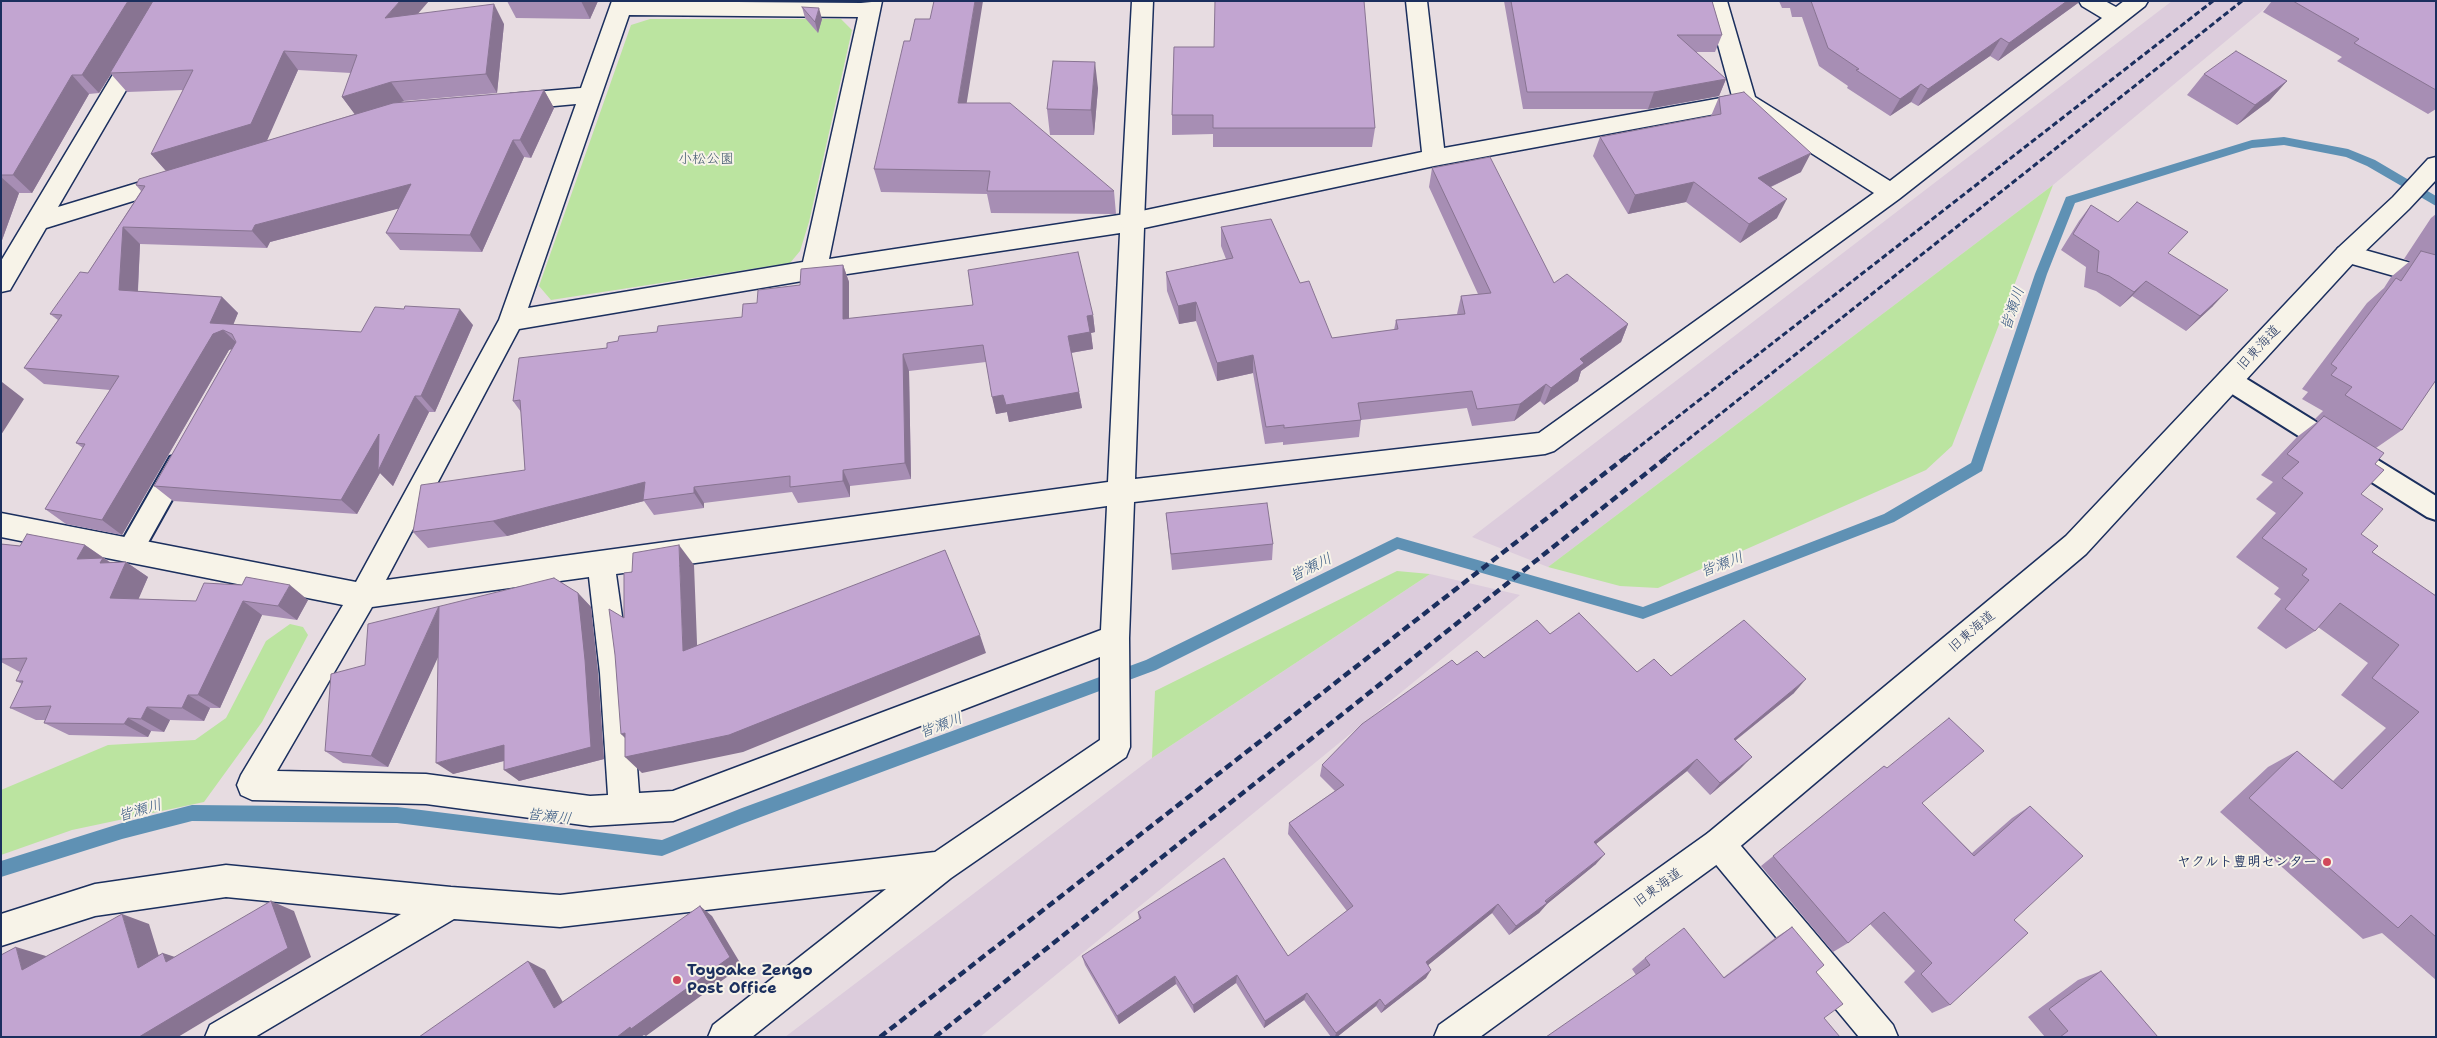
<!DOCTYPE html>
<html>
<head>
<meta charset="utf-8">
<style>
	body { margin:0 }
	#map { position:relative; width:2437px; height:1038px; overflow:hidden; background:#e7dce1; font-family:"Shantell Sans",sans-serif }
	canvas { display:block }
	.frame { position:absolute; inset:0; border:2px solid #1b2f5e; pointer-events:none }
</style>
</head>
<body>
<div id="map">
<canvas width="2437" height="1038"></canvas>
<div class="frame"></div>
</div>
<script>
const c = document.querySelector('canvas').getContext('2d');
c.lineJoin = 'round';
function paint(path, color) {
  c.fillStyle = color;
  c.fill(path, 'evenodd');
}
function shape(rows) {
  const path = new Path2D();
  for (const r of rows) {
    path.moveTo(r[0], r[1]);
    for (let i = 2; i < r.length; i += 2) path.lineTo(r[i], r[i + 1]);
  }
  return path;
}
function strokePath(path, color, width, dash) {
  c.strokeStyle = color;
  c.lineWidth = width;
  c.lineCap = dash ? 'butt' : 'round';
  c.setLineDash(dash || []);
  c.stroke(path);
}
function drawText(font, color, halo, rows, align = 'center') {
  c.font = font + ' "Shantell Sans","Klee One",sans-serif';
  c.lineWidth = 4;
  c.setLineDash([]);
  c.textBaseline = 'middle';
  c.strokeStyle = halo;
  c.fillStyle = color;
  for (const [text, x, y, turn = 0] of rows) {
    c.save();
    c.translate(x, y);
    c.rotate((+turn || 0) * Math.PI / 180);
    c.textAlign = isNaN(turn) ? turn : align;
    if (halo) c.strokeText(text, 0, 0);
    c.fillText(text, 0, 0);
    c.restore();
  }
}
paint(shape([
	[2172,1,2274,1,2053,185,1548,567,1472,537],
	[1430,574,1520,595,980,1037,785,1037,1152,758]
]), '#dcccdc');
paint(shape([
	[650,19,841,19,852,30,809,222,800,251,790,263,551,300,539,286,631,25],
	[2053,185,1952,446,1926,470,1658,588,1620,586,1548,567],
	[1397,571,1430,574,1152,758,1155,691],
	[290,624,303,627,308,635,262,722,204,802,72,830,1,855,1,790,108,745,195,740,226,718,266,641]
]), '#bbe4a0');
paint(shape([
	[2284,137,2348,149,2375,160,2436,196,2436,206,2367,166,2346,157,2284,145,2252,148,2075,203,2047,274,1982,471,1894,522,1643,619,1398,549,1156,670,742,824,662,856,397,823,192,821,122,839,1,877,1,861,122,823,192,805,397,807,662,840,742,808,1146,660,1397,537,1643,607,1884,514,1971,463,2035,274,2066,197,2252,140,2284,137]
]), '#5f91b4');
const service = shape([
	[2229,371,2237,373,2436,496,2436,520,2427,517,2221,387,2217,380,2221,373,2229,371],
	[179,454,188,457,191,464,188,471,140,557,131,560,122,557,118,549,122,541,170,457,179,454]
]);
const minor = shape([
	[157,1,178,1,58,207,177,171,185,173,189,179,185,185,46,228,10,290,1,292,1,261,157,1],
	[612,1,861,3,882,1,829,259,1132,213,1422,152,1406,1,1427,1,1444,148,1732,96,1706,1,1727,1,1755,97,1890,181,2102,18,2082,6,2079,1,2105,1,2116,7,2124,1,2148,1,2145,6,1899,199,1554,451,1545,454,1134,502,1129,638,1130,747,1126,757,951,878,752,1037,708,1037,713,1025,886,889,560,927,454,919,255,1037,205,1037,210,1025,401,914,226,897,95,916,1,946,1,914,95,884,226,865,451,887,560,895,935,852,1100,740,1100,657,673,821,590,826,426,804,252,800,241,795,237,785,241,775,343,605,1,537,1,513,356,582,499,320,576,104,511,110,503,107,500,102,503,97,511,94,581,88,612,1],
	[629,15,858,17,803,262,528,308,629,15],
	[1742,109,1874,193,1539,433,1135,479,1144,228,1434,166,1742,109],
	[1120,233,1108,482,386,580,519,329,814,279,1120,233],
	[1107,506,1101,630,673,791,639,793,630,673,616,574,1107,506],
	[589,577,600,673,608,795,590,796,426,774,277,771,372,607,589,577],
	[2347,245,2436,270,2436,288,2338,260,2335,254,2338,248,2347,245],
	[1719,828,1730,833,1893,1025,1898,1037,1859,1037,1708,855,1703,844,1708,833,1719,828]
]);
const tertiary = shape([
	[1132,1,1153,1,1144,222,1140,228,1132,231,1124,228,1120,222,1132,1],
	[2436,157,2436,180,2409,209,2356,260,2086,554,1730,855,1480,1037,1434,1037,1439,1025,1708,833,2066,536,2338,248,2393,197,2428,159,2436,157]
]);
strokePath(service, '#1b2f5e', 4);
strokePath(minor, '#1b2f5e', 3);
strokePath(tertiary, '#1b2f5e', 3);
paint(service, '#f7f3e8');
paint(minor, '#f7f3e8');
paint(tertiary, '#f7f3e8');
strokePath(shape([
	[1626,457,2213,1],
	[1666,457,2242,1]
]), '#1b2f5e', 3, [6, 3]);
strokePath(shape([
	[880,1037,1627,456],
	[935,1037,1668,456]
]), '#1b2f5e', 4.5, [8, 4.5]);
paint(shape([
	[1,1,417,14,504,24,497,93,404,101,400,102,544,90,554,108,531,158,524,157,482,252,400,250,386,233,399,208,270,242,267,248,140,244,138,291,222,297,238,313,233,324,361,332,473,325,435,412,429,412,393,486,380,473,357,514,173,501,154,486,232,349,229,350,122,535,66,524,45,509,83,448,76,443,110,390,44,384,24,368,58,320,50,314,88,273,141,191,136,185,166,171,151,154,183,90,127,92,111,74,99,93,89,94,32,193,19,193,1,243],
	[298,70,351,73,342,97,355,114,266,141],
	[507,1,598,1,590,19,516,18],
	[1504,1,1712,1,1722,35,1715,52,1696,52,1726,79,1719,96,1648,109,1523,109],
	[1779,1,2079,1,2078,3,1998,61,1990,56,1918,106,1911,102,1890,116,1847,88,1848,86,1819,66,1802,17,1792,17,1790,8,1782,8],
	[2272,1,2436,1,2436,109,2428,114,2337,61,2342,57,2263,12],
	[802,7,822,19,818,33,805,18],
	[1174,47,1375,128,1372,147,1213,147,1213,134,1172,135,1172,115],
	[2204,74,2287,81,2269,101,2237,125,2187,95],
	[1098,88,1094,135,1050,135,1047,109],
	[1719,97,1801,172,1771,187,1777,218,1740,243,1686,202,1628,214,1593,156,1600,137,1711,116],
	[967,103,1114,191,1116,214,991,213,987,194,881,192,874,169],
	[1432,168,1554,283,1628,324,1621,342,1581,371,1578,381,1544,405,1540,401,1514,421,1472,426,1467,408,1361,420,1359,437,1283,445,1283,442,1265,444,1253,373,1217,381,1196,321,1179,324,1167,291,1166,272,1226,259,1221,246,1221,227,1300,283,1332,338,1394,330,1396,320,1457,314,1461,296,1478,294,1429,187],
	[2091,205,2213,306,2186,331,2132,296,2120,307,2096,291,2084,287,2086,267,2061,250,2079,221],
	[2436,214,2436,380,2402,430,2376,448,2375,464,2361,494,2361,534,2372,552,2436,596,2436,980,2382,933,2363,939,2220,812,2268,767,2297,751,2333,781,2386,728,2341,695,2368,663,2318,627,2315,631,2286,649,2257,628,2281,599,2274,594,2279,588,2236,557,2276,513,2256,499,2273,482,2261,475,2297,437,2318,421,2315,419,2323,411,2302,399,2308,392,2302,389,2367,303,2384,288,2391,277,2410,261,2404,259,2431,218],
	[843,265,849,282,849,319,1093,315,1095,332,1091,333,1093,349,1071,353,1079,392,1082,408,1009,422,1007,412,996,414,986,362,909,371,911,479,850,486,850,497,798,503,792,492,704,503,704,508,654,515,644,501,507,536,428,548,413,532,525,470,521,412,513,401,618,341,657,332,742,317,757,303,800,285],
	[1166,513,1273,544,1272,560,1172,570],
	[1,544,20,546,85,545,110,562,126,562,148,577,138,599,196,601,308,600,297,620,262,615,220,708,210,708,204,721,170,720,164,732,151,731,148,737,69,735,44,723,45,720,36,720,10,708,22,684,16,681,20,672,1,662],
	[578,593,591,607,598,673,604,759,519,781,504,761,453,774,438,656,388,767,343,763,325,751,365,665],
	[1550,634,1637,672,1794,693,1735,741,1740,769,1710,795,1687,771,1596,844,1596,864,1547,904,1539,913,1509,935,1492,913,1428,965,1426,978,1381,1013,1376,1006,1337,1037,1331,1037,1304,1000,1264,1028,1236,983,1194,1013,1176,984,1119,1024,1085,965,1082,956,1139,919,1138,912,1288,956,1347,911,1288,834,1289,823,1335,791,1320,776,1322,765,1457,665,1484,658],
	[1884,766,1972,853,2012,818,2030,806,2014,920,1950,1005,1932,1013,1904,982,1915,971,1870,924,1848,943,1833,952,1761,866],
	[1792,927,1816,972,1824,1018,1636,975,1632,969,1645,958,1724,977,1775,938],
	[2101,971,2158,1037,2045,1037,2028,1017,2078,980]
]), '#a78eb4');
paint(shape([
	[128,1,156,1,110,73,111,74,99,93,82,75],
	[400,1,429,1,397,38,385,18],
	[581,1,598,1,590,19],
	[975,1,983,1,963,126,958,103],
	[2067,1,2079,1,2078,3,1998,61,2009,43],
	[494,4,504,24,497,93,486,74],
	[819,8,822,19,818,33,815,22],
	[2001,38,1990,56,1918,106,1928,89],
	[284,51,298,70,266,143,167,172,151,154],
	[1095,62,1098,88,1094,135,1091,110],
	[72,75,89,94,32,193,13,175],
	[1726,79,1719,96,1648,109,1654,92],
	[2287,81,2269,101,2237,125,2255,105],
	[391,82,404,101,356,116,342,97],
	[1921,84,1911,102,1890,116,1900,99],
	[544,90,554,108,531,158,520,140],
	[513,140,524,157,482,252,470,235],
	[1811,153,1801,172,1749,197,1758,178],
	[1,177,19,193,1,243],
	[1694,182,1686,202,1628,214,1635,195],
	[411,184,424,202,270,242,267,248,252,231,255,225],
	[1787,199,1777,218,1740,243,1749,224],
	[123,227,140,244,137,306,119,290],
	[843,265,849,282,849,337,843,319],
	[2146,281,2132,296,2120,307,2134,292],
	[2228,290,2213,306,2186,331,2200,316],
	[222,297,238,313,230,333,223,330,240,346,229,350,122,535,102,520,210,323],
	[1196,302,1196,321,1179,324,1178,306],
	[460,309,473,325,435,412,421,396],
	[1093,315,1095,332,1091,333,1093,349,1070,353,1068,336,1087,316],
	[1628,324,1621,342,1581,371,1578,381,1544,405,1551,388,1580,359],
	[903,354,909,371,911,479,905,463],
	[1253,355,1253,373,1217,381,1217,363],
	[2,382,24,399,1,435,1,382],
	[1546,384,1540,401,1514,421,1520,404],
	[1079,392,1082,408,1009,422,1007,412,996,414,992,397,1003,395],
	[415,396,429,412,393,486,380,473,357,514,341,500,379,434],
	[843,470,850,486,850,497,843,481],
	[645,482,643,500,644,501,507,536,493,521],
	[694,487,704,503,704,508,694,493],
	[85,545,122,571,126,562,148,577,133,612,110,598,77,559],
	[679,545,694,565,698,669,683,651],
	[290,585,308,600,297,620,278,606],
	[578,593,591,607,598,673,604,759,519,781,504,770],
	[243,601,262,615,220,708,198,695],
	[439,606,455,620,388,767,371,756],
	[980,635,986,653,743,752,642,773,625,757],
	[1806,679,1794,693,1722,751,1734,739],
	[188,695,210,708,204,721,182,708],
	[147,707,170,720,164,732,141,719],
	[128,718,151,731,148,737,124,724],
	[625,733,638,751,621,734],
	[504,745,519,757,453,774,436,763],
	[1752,757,1740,769,1710,795,1720,783],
	[1697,759,1687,771,1586,852,1594,842],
	[1605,854,1596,864,1547,904,1539,913,1509,935,1516,926],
	[271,901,294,911,311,957,178,1037,139,1037],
	[1498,904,1492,913,1421,971,1426,962],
	[700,906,712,916,742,966,646,1036,644,1035,641,1037,617,1037],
	[122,914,149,924,165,976,138,968],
	[16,947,46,956,52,979,22,970],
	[163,953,190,962,166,962],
	[528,961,545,970,570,1015,554,1008],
	[1431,970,1426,978,1381,1013,1385,1006],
	[1237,975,1236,983,1194,1013,1193,1005],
	[1175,976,1176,984,1119,1024,1117,1016],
	[1307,993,1304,1000,1264,1028,1265,1021],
	[1380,999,1376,1006,1337,1037,1335,1037,1336,1033]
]), '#887492');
const building = shape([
	[1,1,128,1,82,75,72,75,13,175,1,175,1,1],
	[153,1,400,1,385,18,494,4,486,74,391,82,342,97,357,55,284,51,251,124,151,154,193,70,110,73,153,1],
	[934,1,975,1,958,103,1010,103,1114,191,987,191,990,171,874,169,904,41,910,41,915,19,930,19,934,1],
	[1215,1,1364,1,1375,128,1213,128,1213,115,1172,115,1174,47,1214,47,1215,1],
	[1511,1,1712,1,1722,35,1677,35,1726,79,1654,92,1527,92,1511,1],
	[1811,1,2067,1,2009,43,2001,38,1928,89,1921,84,1900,99,1856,70,1859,69,1828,48,1811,1],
	[2293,1,2436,1,2436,90,2354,43,2359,39,2293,1],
	[802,7,819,8,815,22,802,7],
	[2236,51,2287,81,2255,105,2204,74,2236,51],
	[1053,61,1095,62,1091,110,1047,109,1053,61],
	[544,90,520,140,513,140,470,235,386,233,411,184,255,225,252,231,123,227,119,290,222,297,210,323,361,332,375,307,404,309,405,306,460,309,421,396,415,396,378,471,379,434,341,500,154,486,236,342,232,334,223,330,213,334,102,520,45,509,85,444,76,443,119,376,24,368,62,315,50,314,80,272,88,273,145,186,136,185,139,179,393,103,544,90],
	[1744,92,1811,153,1758,178,1787,199,1749,224,1694,182,1635,195,1600,137,1721,114,1719,97,1744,92],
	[1490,157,1554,283,1567,274,1628,324,1580,359,1584,363,1551,388,1546,384,1520,404,1477,409,1472,391,1358,403,1361,420,1284,428,1284,425,1266,427,1253,355,1217,363,1196,302,1178,306,1166,272,1233,258,1221,227,1271,219,1300,283,1309,281,1332,338,1398,329,1396,320,1465,314,1461,296,1491,293,1432,168,1490,157],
	[2137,202,2188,232,2168,253,2228,290,2200,316,2146,281,2134,292,2109,276,2097,272,2099,251,2073,234,2091,205,2118,222,2137,202],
	[2421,251,2436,255,2436,380,2402,430,2345,395,2352,387,2331,375,2337,368,2331,364,2396,278,2401,281,2421,251],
	[1078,252,1093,315,1087,316,1090,332,1068,336,1079,392,1006,405,1003,395,992,397,983,345,903,354,905,463,843,470,843,481,790,487,790,476,694,487,694,493,643,500,645,482,493,521,413,532,421,485,525,470,520,400,513,401,519,358,607,348,607,343,618,341,619,336,657,332,658,326,742,317,743,304,757,303,758,290,800,285,801,269,843,265,843,319,973,305,968,270,1078,252],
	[2324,416,2384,453,2375,464,2384,470,2361,494,2383,509,2361,534,2378,546,2372,552,2436,596,2436,937,2411,915,2398,928,2249,798,2297,751,2342,789,2419,712,2372,678,2399,645,2340,603,2315,631,2285,609,2309,580,2302,575,2307,569,2262,538,2303,493,2282,478,2299,462,2287,454,2324,416],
	[1267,503,1273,544,1171,554,1166,513,1267,503],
	[27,534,85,545,77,559,103,558,100,563,126,562,110,598,196,601,204,583,242,585,246,577,290,585,278,606,243,601,198,695,188,695,182,708,147,707,141,719,128,718,124,724,44,723,51,706,10,708,23,681,16,681,27,658,1,659,1,544,20,546,27,534],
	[679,545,683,651,945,550,980,635,729,735,625,757,625,733,621,734,615,655,609,609,624,618,624,573,632,572,633,553,679,545],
	[554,578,578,593,585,660,591,747,504,770,504,745,436,763,439,606,371,756,325,751,331,674,365,665,368,624,554,578],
	[1579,613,1637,672,1654,659,1671,676,1744,620,1806,679,1734,739,1752,757,1720,783,1697,759,1594,842,1605,854,1545,901,1547,903,1516,926,1498,904,1426,962,1431,970,1385,1006,1380,999,1336,1033,1307,993,1265,1021,1237,975,1193,1005,1175,976,1117,1016,1082,956,1141,918,1138,912,1224,858,1288,956,1353,906,1289,823,1344,785,1322,765,1362,724,1452,660,1457,665,1477,651,1484,658,1537,620,1550,634,1579,613],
	[1949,718,1984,751,1922,803,1974,856,2030,806,2083,856,2014,920,2028,933,1950,1005,1921,974,1932,963,1884,912,1848,943,1773,856,1884,766,1887,768,1949,718],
	[271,901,288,948,139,1037,1,1037,1,955,16,947,22,970,122,914,138,968,163,953,166,962,271,901],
	[700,906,730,957,631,1029,630,1027,617,1037,419,1037,528,961,554,1008,700,906],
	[1792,927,1824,965,1816,972,1843,1004,1824,1018,1840,1037,1546,1037,1650,965,1645,958,1684,928,1724,978,1792,927],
	[2101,971,2158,1037,2060,1037,2068,1031,2049,1009,2101,971]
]);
paint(building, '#c2a5d1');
strokePath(building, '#887492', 1);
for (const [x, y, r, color] of [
	[2327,862,5,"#d1495b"],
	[677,980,5,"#d1495b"]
]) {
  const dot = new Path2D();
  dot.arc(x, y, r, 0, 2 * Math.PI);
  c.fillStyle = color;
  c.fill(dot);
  strokePath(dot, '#f7f3e8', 2);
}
drawText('14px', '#3b536b', '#f7f3e8', [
	["小松公園",706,159]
]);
drawText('14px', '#1b2f5e', '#f7f3e8', [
	["旧東海道",2259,348,-47],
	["旧東海道",1972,632,-40],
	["旧東海道",1658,888,-36]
]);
drawText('bold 14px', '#1b2f5e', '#f7f3e8', [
	["ヤクルト豊明センター",2317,862]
], 'right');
drawText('italic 15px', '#375882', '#f7f3e8', [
	["皆瀬川",2013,309,-71],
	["皆瀬川",1722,565,-21],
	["皆瀬川",1311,568,-26],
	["皆瀬川",941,726,-21],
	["皆瀬川",140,811,-16],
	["皆瀬川",549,817,7]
]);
drawText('bold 16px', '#1b2f5e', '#f7f3e8', [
	["Toyoake Zengo",687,971],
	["Post Office",687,989]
], 'left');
</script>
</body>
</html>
